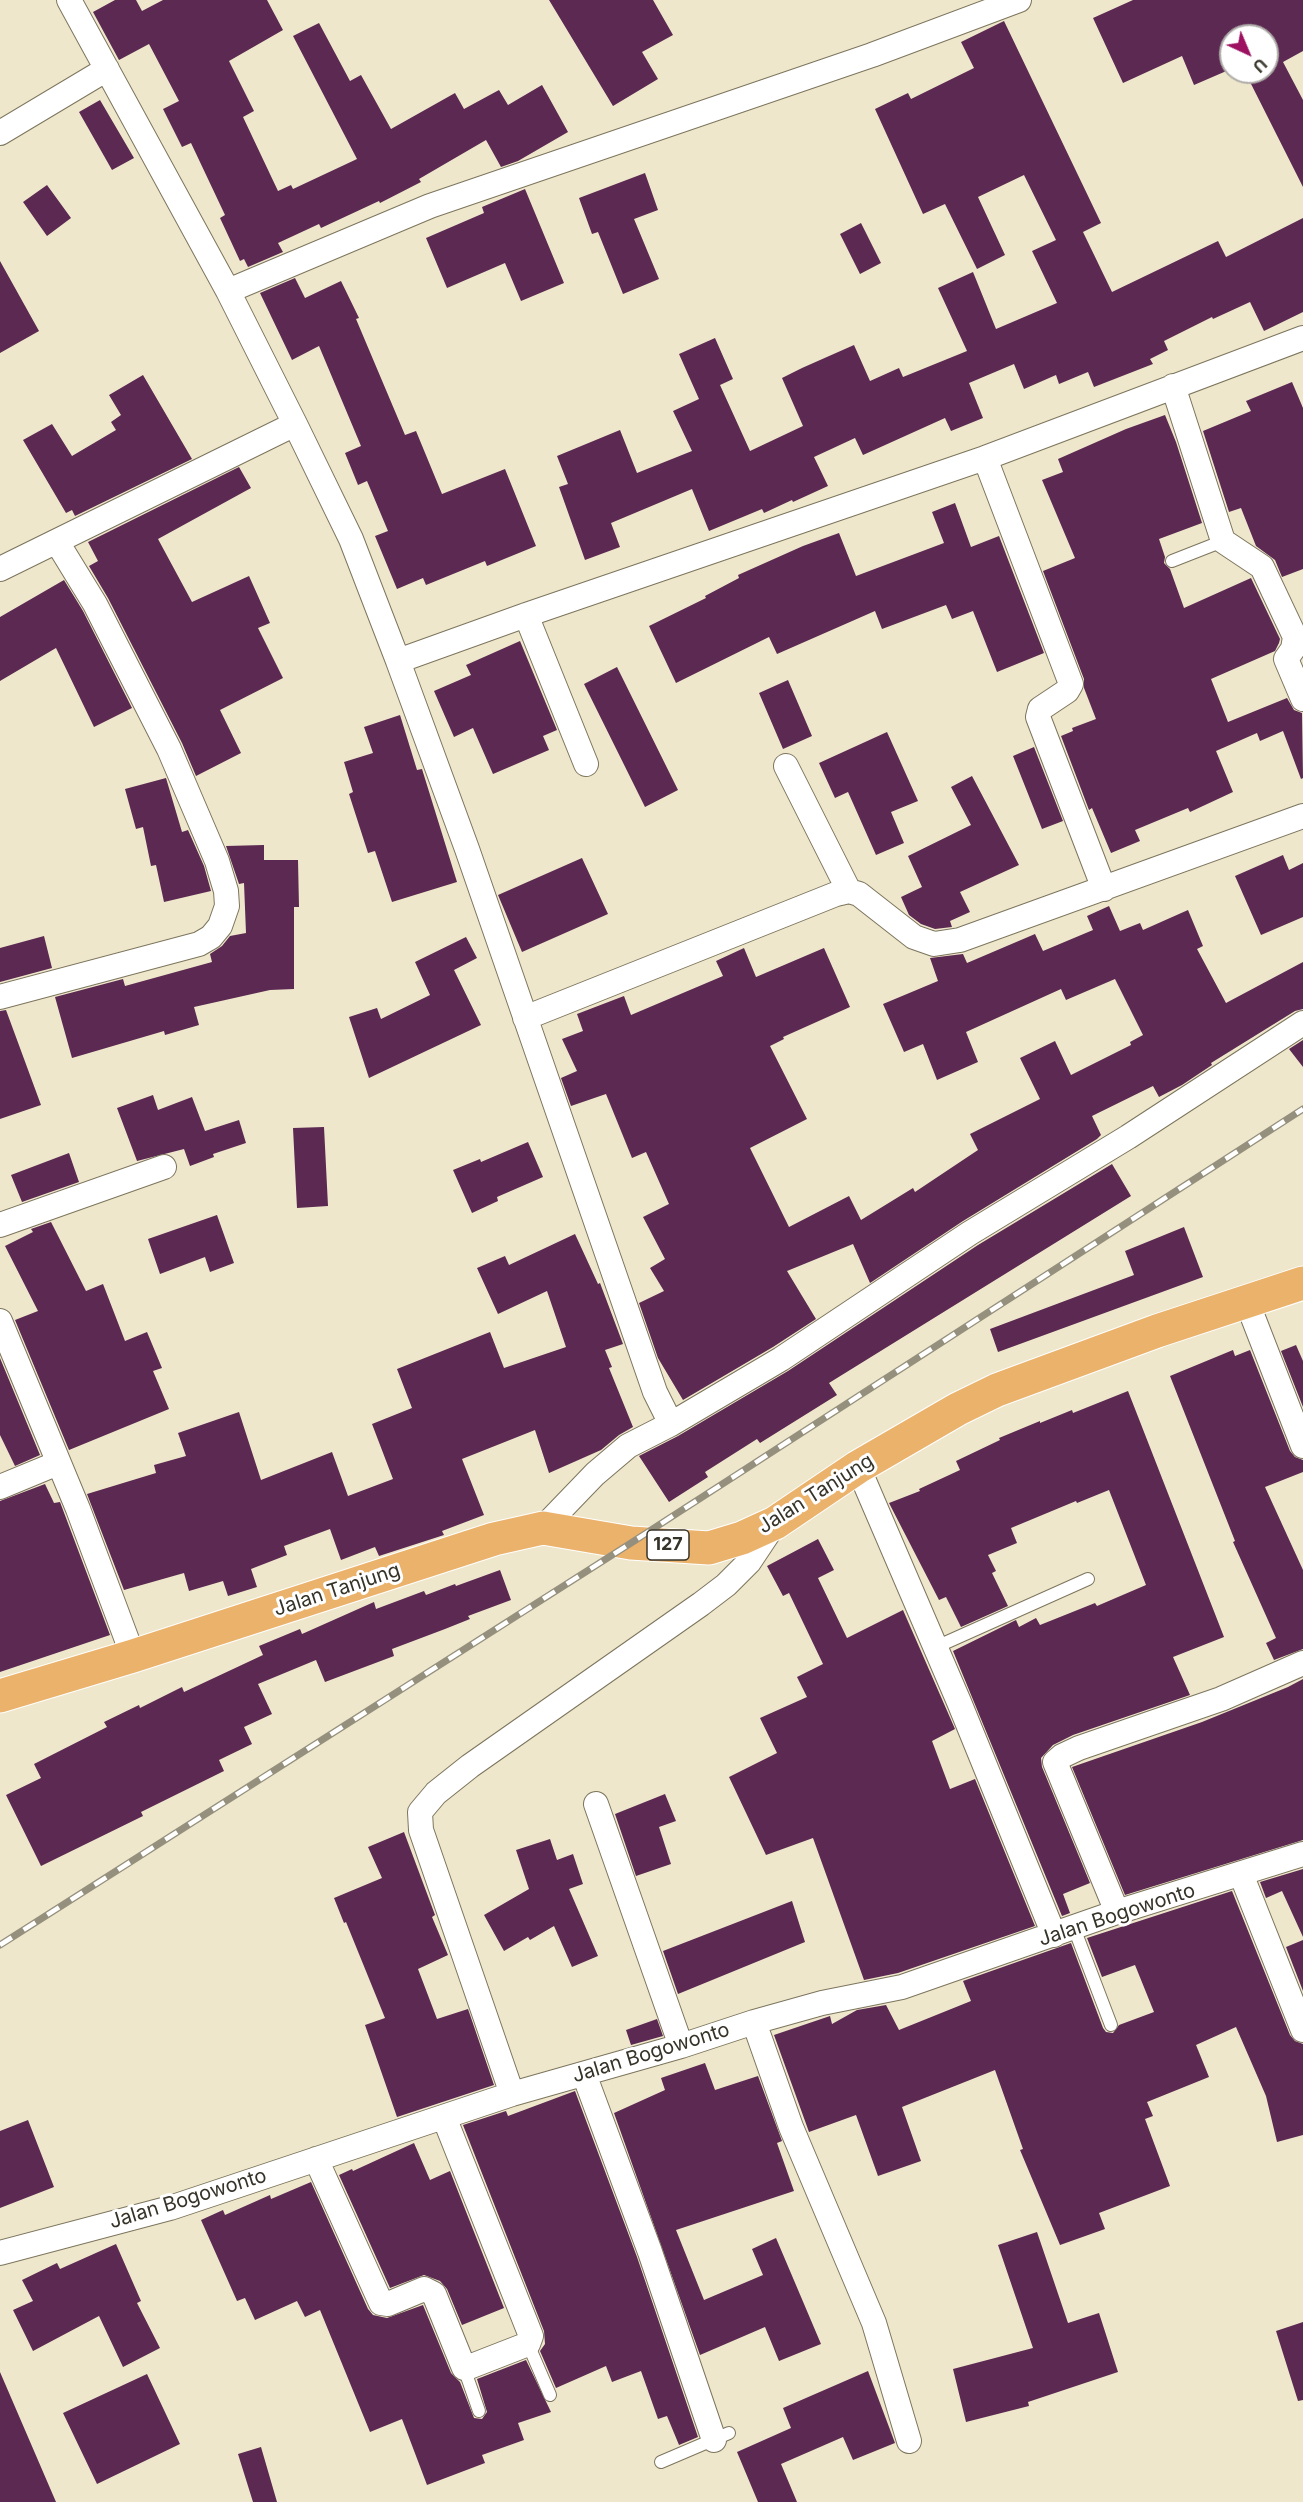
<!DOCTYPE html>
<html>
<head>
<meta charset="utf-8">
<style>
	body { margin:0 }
	#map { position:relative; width:1303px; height:2502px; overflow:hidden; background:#efe7cc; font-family:Inter,sans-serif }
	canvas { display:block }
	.north { position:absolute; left:1219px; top:24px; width:60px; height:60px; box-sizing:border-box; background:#fff; border:2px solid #afada9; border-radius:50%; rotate:136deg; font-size:16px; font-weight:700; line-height:24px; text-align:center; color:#363328 }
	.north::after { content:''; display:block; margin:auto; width:21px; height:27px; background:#9c1160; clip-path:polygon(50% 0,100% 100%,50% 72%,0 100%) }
</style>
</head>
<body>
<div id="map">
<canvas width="1303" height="2502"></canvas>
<div class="north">U</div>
</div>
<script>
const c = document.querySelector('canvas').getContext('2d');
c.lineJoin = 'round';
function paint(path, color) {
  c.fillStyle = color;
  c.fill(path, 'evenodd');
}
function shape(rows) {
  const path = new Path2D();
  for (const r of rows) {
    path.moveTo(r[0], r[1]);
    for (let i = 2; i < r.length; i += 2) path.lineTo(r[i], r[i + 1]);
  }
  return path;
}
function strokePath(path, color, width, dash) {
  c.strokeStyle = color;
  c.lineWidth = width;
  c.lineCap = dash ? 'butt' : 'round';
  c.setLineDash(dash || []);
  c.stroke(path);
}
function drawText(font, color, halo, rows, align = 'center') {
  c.font = font + ' Inter,sans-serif';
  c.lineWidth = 6;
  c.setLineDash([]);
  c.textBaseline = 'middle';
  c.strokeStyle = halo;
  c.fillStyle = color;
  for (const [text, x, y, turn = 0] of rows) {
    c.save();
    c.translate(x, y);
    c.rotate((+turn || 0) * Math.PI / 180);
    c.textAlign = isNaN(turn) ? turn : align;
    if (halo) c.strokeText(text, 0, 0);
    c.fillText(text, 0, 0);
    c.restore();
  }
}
paint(shape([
	[115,0,136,0,142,11,163,0,267,0,283,30,229,61,254,111,243,117,278,191,291,185,293,189,357,159,293,36,319,23,350,81,361,75,391,129,455,93,464,109,499,90,508,105,542,85,568,132,518,161,501,167,486,140,419,179,421,182,380,203,379,201,321,228,319,224,278,243,283,252,248,267,244,259,240,261,220,218,225,215,191,143,182,147,163,109,179,101,149,44,119,60,93,12],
	[549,0,653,0,673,35,642,52,658,79,613,106],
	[1133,0,1303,0,1303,51,1283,62,1303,100,1303,187,1245,72,1267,72,1267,36,1231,36,1231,69,1194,85,1182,56,1123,83,1093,18],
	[1004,21,1101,223,1083,232,1112,292,1218,241,1226,257,1303,218,1303,312,1264,331,1250,302,1213,319,1212,317,1164,341,1168,350,1150,359,1153,364,1094,387,1088,372,1059,384,1056,375,1024,389,1014,364,969,383,983,418,951,431,945,418,863,455,855,438,814,457,828,486,793,502,792,500,764,513,762,509,709,531,692,489,611,523,620,547,585,560,559,487,568,484,557,456,620,430,637,473,692,451,673,411,699,399,679,354,715,338,733,379,720,385,750,451,803,426,782,378,802,368,854,345,870,381,899,368,903,377,967,351,938,288,973,272,996,329,1057,303,1032,251,1056,240,1024,175,978,197,1005,255,977,269,945,204,923,214,875,109,908,93,911,99,974,68,961,42],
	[100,100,134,158,112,170,79,112],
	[645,173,658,210,634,219,659,279,623,294,598,232,592,234,579,198],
	[47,185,71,218,47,236,23,202],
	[525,189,564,283,521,301,505,263,447,288,426,238,484,213,482,207],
	[861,223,881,263,860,274,840,234],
	[0,261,39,331,0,353],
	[295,278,305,298,341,281,359,318,356,319,405,435,416,431,442,494,505,469,536,546,487,566,485,561,426,585,423,578,397,589,375,536,388,531,367,481,358,485,345,453,361,446,319,346,292,360,260,293],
	[143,375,192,459,75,516,72,510,66,513,23,440,52,424,72,456,116,430,111,422,121,415,109,395],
	[1292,382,1303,408,1303,569,1282,577,1275,560,1256,546,1241,508,1229,512,1203,431,1251,411,1246,401],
	[1165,415,1176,442,1202,523,1159,539,1165,557,1164,563,1170,569,1184,608,1251,578,1280,639,1279,643,1275,651,1211,679,1228,722,1287,698,1294,710,1302,713,1303,778,1301,779,1283,731,1260,741,1257,733,1216,751,1233,792,1190,812,1188,808,1135,830,1140,841,1111,853,1092,808,1089,810,1061,736,1073,731,1072,728,1096,719,1084,688,1084,679,1043,571,1075,558,1042,480,1063,472,1058,459,1126,429],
	[239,467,251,488,158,539,192,602,249,576,270,623,258,628,283,678,220,710,241,753,196,776,182,743,108,598,89,566,98,561,88,542],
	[955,503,971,547,999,536,1044,653,997,672,973,611,952,619,946,605,882,629,875,611,777,654,769,637,676,683,649,626,706,598,705,596,739,578,738,575,803,546,839,533,856,576,944,543,932,512],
	[64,580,83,611,132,708,94,727,56,648,0,681,0,617],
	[520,641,557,730,543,736,549,750,493,774,473,728,454,737,434,691,471,675,466,665],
	[617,667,678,790,645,807,584,684],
	[788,680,812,736,783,749,759,693],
	[400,715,417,770,422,769,457,882,392,902,375,851,368,853,349,794,353,792,344,762,373,753,364,727],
	[887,732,918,801,891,812,904,843,876,855,848,792,835,798,819,763],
	[1034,747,1063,821,1042,829,1013,756],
	[972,776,1019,865,960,892,970,912,950,921,952,927,935,929,921,924,909,915,901,897,922,887,908,856,971,825,951,787],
	[166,778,182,832,188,830,204,866,211,891,164,902,156,865,151,866,143,827,136,829,125,789],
	[264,845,264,860,298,860,299,907,294,907,294,989,270,990,194,1007,199,1025,165,1035,164,1031,72,1058,55,997,123,979,125,986,212,962,210,954,222,946,230,936,246,933,244,883,239,884,226,846],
	[1283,855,1289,870,1303,863,1303,917,1261,935,1235,876],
	[582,858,608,914,522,952,498,895],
	[1109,906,1120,931,1140,923,1143,930,1188,910,1203,946,1197,949,1226,1003,1303,962,1303,1009,1295,1011,1211,1063,1212,1065,1182,1085,1159,1097,1153,1086,1092,1116,1101,1135,1097,1139,963,1221,870,1283,853,1244,787,1271,816,1319,773,1347,683,1400,658,1358,639,1303,664,1291,650,1268,665,1259,643,1217,669,1204,646,1152,632,1158,606,1094,571,1106,561,1078,577,1071,562,1039,583,1031,577,1014,624,996,631,1015,723,976,716,961,744,948,756,977,824,948,850,1007,783,1037,784,1039,770,1046,807,1119,750,1148,789,1227,849,1196,861,1220,913,1188,915,1192,978,1150,970,1134,1040,1099,1020,1058,1055,1041,1071,1075,1131,1045,1130,1042,1143,1035,1115,979,1066,1000,1061,989,966,1032,978,1062,937,1080,923,1044,904,1052,883,1004,938,981,930,958,963,954,967,963,1035,934,1043,951,1093,930,1087,916],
	[44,936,52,968,0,982,0,948],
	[466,937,477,958,454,970,481,1025,369,1078,349,1017,377,1008,381,1019,430,995,415,962],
	[6,1010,41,1105,0,1119,0,1011],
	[1303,1040,1303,1067,1289,1049],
	[153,1095,158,1110,192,1097,205,1131,239,1120,246,1143,213,1154,214,1157,190,1166,184,1149,137,1161,117,1108],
	[324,1127,328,1206,297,1208,293,1128],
	[528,1142,543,1177,497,1197,498,1201,472,1213,453,1170,480,1159,481,1162],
	[69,1153,79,1182,22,1202,11,1175],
	[1112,1164,1131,1196,829,1383,837,1395,760,1443,757,1439,705,1472,708,1477,669,1502,639,1456,678,1436,788,1371,978,1245],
	[217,1215,234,1263,210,1272,205,1257,160,1274,148,1239],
	[51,1222,86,1291,103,1284,125,1341,147,1332,162,1368,153,1371,169,1409,69,1450,15,1320,38,1311,5,1246,33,1232,31,1229],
	[1184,1227,1203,1277,998,1352,990,1329,1134,1275,1125,1251],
	[575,1234,598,1284,600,1283,623,1344,605,1350,612,1367,609,1368,633,1427,619,1435,601,1450,549,1473,535,1430,462,1459,484,1515,442,1531,444,1535,379,1556,375,1547,341,1560,330,1529,284,1546,287,1555,251,1569,257,1587,228,1596,223,1581,189,1591,184,1573,124,1590,87,1494,156,1473,154,1465,186,1456,178,1433,239,1412,261,1480,332,1452,348,1496,393,1479,372,1424,412,1408,397,1369,490,1332,504,1368,566,1347,547,1291,498,1314,477,1268,505,1256,509,1265],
	[1296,1345,1303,1361,1303,1407,1281,1351],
	[1233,1350,1235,1356,1250,1350,1290,1451,1295,1457,1303,1460,1303,1472,1265,1487,1303,1570,1303,1649,1274,1660,1266,1643,1276,1638,1233,1542,1235,1541,1170,1376],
	[0,1358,40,1455,15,1466,0,1435],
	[1128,1391,1224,1637,1173,1657,1190,1695,1073,1735,1053,1745,1041,1758,1042,1767,1090,1883,1063,1894,1070,1913,1062,1916,953,1651,1016,1620,1019,1627,1036,1618,1040,1625,1095,1603,1097,1606,1146,1585,1109,1490,1077,1503,1076,1501,1011,1528,1017,1543,988,1555,996,1571,992,1573,1008,1606,961,1627,946,1597,939,1600,889,1503,920,1491,919,1489,960,1470,956,1461,1000,1440,999,1438,1040,1421,1040,1423,1072,1410,1073,1413],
	[45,1484,54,1503,60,1502,110,1635,0,1672,0,1501],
	[818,1539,834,1570,818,1578,847,1638,903,1610,955,1729,932,1741,950,1789,975,1779,1035,1926,898,1973,864,1980,813,1838,766,1855,729,1777,777,1753,760,1718,807,1697,797,1677,823,1664,789,1593,783,1596,767,1566],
	[500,1570,511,1600,468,1616,470,1619,445,1629,392,1649,394,1656,325,1682,316,1660,258,1684,272,1714,244,1727,252,1744,219,1760,224,1771,141,1812,143,1816,41,1866,6,1795,41,1778,34,1764,107,1727,104,1722,139,1705,140,1708,182,1687,184,1692,263,1655,259,1646,300,1629,302,1634,374,1602,376,1609,424,1591,426,1595,455,1584,456,1586],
	[1303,1679,1303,1840,1125,1895,1072,1767,1202,1722,1288,1687],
	[665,1794,676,1821,659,1827,671,1864,636,1876,615,1814],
	[404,1832,435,1915,432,1917,448,1955,418,1969,437,2019,468,2009,494,2085,397,2117,365,2025,385,2018,346,1922,344,1923,334,1898,382,1878,368,1847],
	[550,1839,557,1860,573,1854,583,1884,569,1889,598,1956,572,1967,554,1926,530,1940,528,1937,504,1951,484,1915,529,1889,516,1850],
	[1303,1869,1303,1937,1282,1891,1266,1898,1260,1882],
	[1232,1891,1290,2035,1295,2041,1303,2044,1303,2135,1277,2142,1266,2096,1236,2027,1196,2045,1209,2077,1147,2102,1153,2116,1145,2119,1170,2186,1099,2213,1105,2229,1060,2245,1020,2150,1023,2149,995,2070,902,2107,921,2161,878,2176,856,2115,809,2132,774,2035,830,2016,832,2024,857,2010,886,2005,899,2030,971,2001,963,1981,1071,1943,1103,2028,1106,2032,1113,2033,1119,2025,1154,2012,1135,1965,1102,1977,1087,1938],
	[792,1901,805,1942,678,1994,663,1951],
	[1303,1940,1303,1991,1286,1947],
	[657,2019,663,2036,631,2045,626,2030],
	[705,2063,715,2090,758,2076,782,2141,777,2143,794,2191,676,2230,704,2300,763,2275,752,2249,776,2238,821,2344,779,2361,765,2327,700,2355,614,2113,665,2090,661,2078],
	[575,2091,637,2257,698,2437,679,2445,667,2416,658,2419,641,2371,612,2382,606,2366,556,2388,540,2351,545,2344,544,2331,463,2125,506,2111,508,2116],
	[28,2120,54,2187,0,2208,0,2131],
	[414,2143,430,2180,450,2171,504,2308,462,2325,447,2289,440,2281,424,2275,390,2288,339,2175,352,2169,353,2171],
	[311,2182,368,2309,373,2315,387,2318,423,2305,451,2373,460,2382,474,2418,482,2419,487,2412,477,2379,526,2360,551,2412,518,2423,524,2440,482,2455,485,2463,427,2485,402,2419,370,2432,320,2310,305,2317,297,2301,255,2320,245,2298,237,2301,201,2220,223,2210,225,2215,270,2195,271,2199],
	[1037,2232,1068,2323,1099,2313,1118,2372,1028,2402,1029,2406,966,2422,953,2369,1033,2348,998,2245],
	[116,2244,141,2301,137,2303,160,2348,123,2367,99,2316,33,2351,13,2310,33,2301,22,2280,57,2263,60,2269],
	[1303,2322,1303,2400,1298,2401,1276,2331],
	[868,2371,895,2443,853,2460,843,2437,781,2464,797,2502,758,2502,737,2452,791,2428,783,2408],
	[0,2372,56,2502,0,2502],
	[147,2374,180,2444,97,2484,63,2413],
	[261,2447,277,2502,253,2502,238,2454]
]), '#5b2952');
const service = shape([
	[1172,561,1223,541],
	[936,1647,1088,1579],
	[1074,1928,1111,2025],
	[528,2344,550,2395],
	[464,2368,479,2411],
	[661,2462,729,2433]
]);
const minor = shape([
	[69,0,228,291,295,424,351,539,398,661],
	[0,133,107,69],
	[228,291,430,206,872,55,1019,0],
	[1173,386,1223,541,1262,567,1295,637,1293,649,1286,659,1303,699],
	[985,458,1071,684,1067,691,1040,709,1038,717,1104,889],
	[0,569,295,424],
	[526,615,586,764],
	[786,766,849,891],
	[0,997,199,944,211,937,220,926,227,906,226,891,217,861,169,749,95,604,57,542],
	[525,1018,836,894,849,891,859,894,914,937,934,944,960,940,1303,816],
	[0,1225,164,1167],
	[1247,1302,1303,1446],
	[0,1321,78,1509,133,1656],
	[671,1424,655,1392,467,849,398,661,526,615,985,458,1303,338],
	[858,1467,959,1702,1054,1935],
	[0,1487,58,1463],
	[543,1528,595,1474,628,1446,671,1424,781,1359,970,1233,1128,1137,1303,1023],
	[596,1804,681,2046],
	[1241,1874,1303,2030],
	[1117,1912,1055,1762,1062,1756,1079,1748,1221,1699,1303,1663],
	[754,2022,791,2127,874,2323,909,2441],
	[584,2074,650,2252,714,2440],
	[512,2094,421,1830,420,1812,436,1793,470,1766,701,1604,726,1585,749,1562,775,1523],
	[316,2159,381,2303,388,2304,424,2289,434,2294,464,2368,469,2367,528,2344,531,2336,444,2117],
	[0,2253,170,2208,512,2094,681,2046,754,2022,822,2003,902,1987,1117,1912,1303,1854]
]);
const primary = shape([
	[0,1696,133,1656,494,1539,543,1528,631,1543,709,1548,742,1538,775,1523,858,1467,958,1409,997,1390,1157,1331,1303,1283]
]);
strokePath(service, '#7c755d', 14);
strokePath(minor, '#7c755d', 26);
strokePath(primary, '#fff', 35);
strokePath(service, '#fff', 12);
strokePath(minor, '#fff', 24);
strokePath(primary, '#ebb26c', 33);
const rail = shape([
	[0,1945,631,1543,1303,1109]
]);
strokePath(rail, '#95907d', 7);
strokePath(rail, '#fff', 4.5, [14]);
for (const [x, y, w] of [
	[668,1545,42]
]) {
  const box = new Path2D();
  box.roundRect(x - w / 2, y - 15, w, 30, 4.5);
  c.fillStyle = '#fff';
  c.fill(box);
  strokePath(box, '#363328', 1.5);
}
drawText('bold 18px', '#363328', null, [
	["127",668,1545]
]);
drawText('20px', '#363328', '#fff', [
	["Jalan Tanjung",816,1494,-32],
	["Jalan Tanjung",337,1590,-18],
	["Jalan Bogowonto",1117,1915,-18],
	["Jalan Bogowonto",651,2053,-17],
	["Jalan Bogowonto",188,2199,-17]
]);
</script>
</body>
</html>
